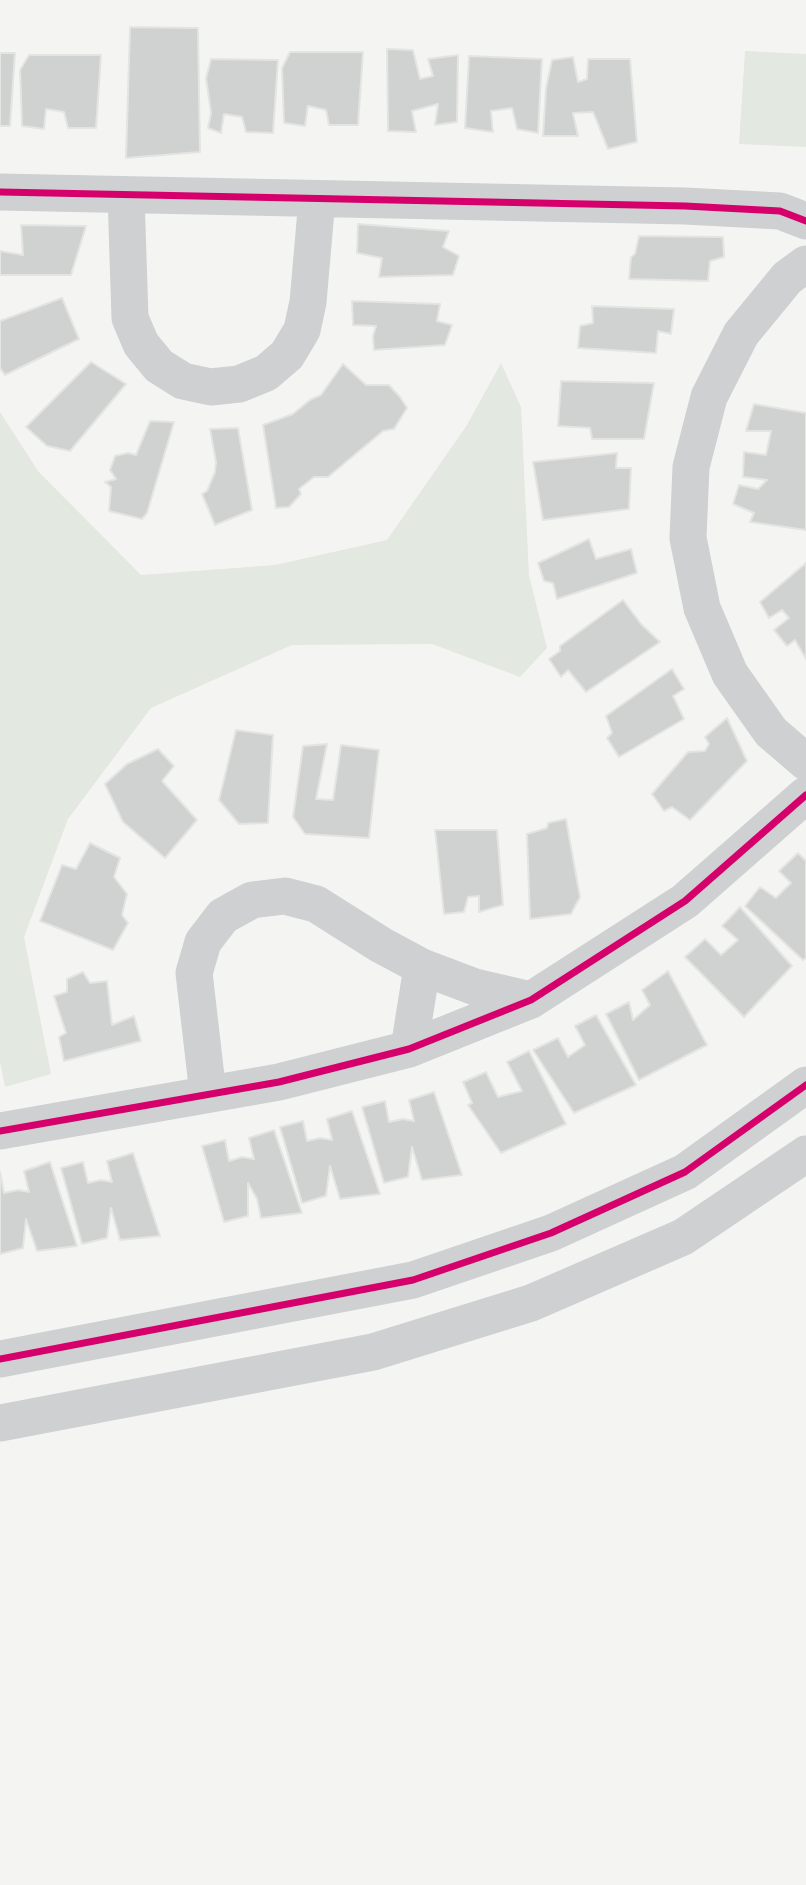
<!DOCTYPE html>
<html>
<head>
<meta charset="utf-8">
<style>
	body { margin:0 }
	canvas { display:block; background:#f4f5f2 }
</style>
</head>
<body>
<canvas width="806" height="1885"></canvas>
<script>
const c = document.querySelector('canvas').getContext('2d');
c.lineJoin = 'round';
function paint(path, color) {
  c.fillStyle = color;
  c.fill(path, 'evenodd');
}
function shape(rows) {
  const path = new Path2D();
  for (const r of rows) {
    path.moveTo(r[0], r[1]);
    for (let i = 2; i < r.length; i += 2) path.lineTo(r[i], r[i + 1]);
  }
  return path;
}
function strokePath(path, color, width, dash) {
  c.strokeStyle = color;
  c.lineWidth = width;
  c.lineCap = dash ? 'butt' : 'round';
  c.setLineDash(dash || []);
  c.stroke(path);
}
paint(shape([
	[745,51,806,54,806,147,739,144],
	[501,363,521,407,529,575,547,648,520,677,432,644,292,645,151,708,68,819,24,937,51,1074,5,1087,0,1062,0,412,38,471,141,575,275,565,387,540,467,425]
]), '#e3e8e0');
const building = shape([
	[130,27,198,28,200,152,126,158,130,27],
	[387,49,413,50,420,79,433,76,428,59,458,55,457,122,435,125,438,104,412,111,416,132,388,131,387,49],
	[290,52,363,52,358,125,329,125,326,110,308,106,305,126,284,123,282,68,290,52],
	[0,53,15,53,10,126,0,126,0,53],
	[29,55,101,55,96,128,68,128,64,112,46,109,44,129,22,126,20,70,29,55],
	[469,56,542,59,538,133,517,129,512,108,491,111,493,132,465,128,469,56],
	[573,57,578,82,587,79,588,59,630,59,637,142,608,149,593,112,573,113,578,136,543,136,546,88,552,60,573,57],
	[211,59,278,60,273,133,246,132,242,117,224,114,221,133,208,128,211,113,206,78,211,59],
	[358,224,449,231,443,247,459,256,453,275,379,277,382,258,357,253,358,224],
	[21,225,86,226,71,275,0,275,0,251,23,255,21,225],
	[639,236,723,237,724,257,710,261,708,281,629,279,631,257,635,254,639,236],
	[62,298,79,339,5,375,0,368,0,321,62,298],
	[352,301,440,304,437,321,452,325,445,345,374,350,373,336,376,326,353,325,352,301],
	[592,306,674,309,671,334,658,331,656,353,578,348,580,326,593,323,592,306],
	[91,362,126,384,70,451,47,446,26,427,91,362],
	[343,364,366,385,389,385,400,397,407,408,394,429,383,431,328,477,314,477,299,489,301,494,289,507,276,508,263,425,293,414,310,400,321,395,343,364],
	[561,381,654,383,644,439,592,439,590,428,558,426,561,381],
	[754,404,806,413,806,530,750,522,754,513,733,504,739,485,758,489,767,480,743,477,744,452,766,455,771,431,746,431,754,404],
	[150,421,174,422,147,513,142,519,109,511,111,487,105,482,116,479,110,470,115,456,128,453,136,455,150,421],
	[238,428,252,510,215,525,202,494,207,491,215,472,216,462,210,429,238,428],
	[617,453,616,468,631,468,629,509,543,520,533,462,617,453],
	[589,539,596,559,631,549,637,573,557,599,553,583,544,581,538,563,589,539],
	[806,563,806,659,795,640,787,646,774,630,789,618,782,610,769,618,760,602,806,563],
	[623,600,641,624,660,642,586,692,568,670,561,677,549,659,560,651,560,646,623,600],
	[672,669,684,689,673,696,684,719,619,757,607,738,612,733,606,716,672,669],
	[727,718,747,761,690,820,672,807,664,811,652,794,688,752,705,751,709,744,705,737,727,718],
	[236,730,273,735,268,823,239,824,219,800,236,730],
	[327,744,316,799,333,800,341,745,379,750,369,838,305,834,293,817,303,746,327,744],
	[158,749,174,766,162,781,197,820,165,858,123,822,105,784,127,764,158,749],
	[566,819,580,897,571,914,530,919,527,834,547,828,548,823,566,819],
	[435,830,497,830,503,905,479,912,479,896,468,897,464,912,444,914,435,830],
	[90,843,120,858,114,877,127,894,122,915,128,923,113,950,40,921,62,865,76,869,90,843],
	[798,853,806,861,806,958,803,960,745,906,760,887,776,898,791,883,779,871,798,853],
	[740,907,792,966,744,1017,685,957,705,939,721,955,738,940,722,926,740,907],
	[668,971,707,1045,639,1080,606,1014,629,1002,633,1020,650,1005,642,990,668,971],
	[83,972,90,983,107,981,112,1025,134,1016,141,1041,64,1061,59,1037,66,1033,54,996,67,992,67,979,83,972],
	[596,1015,636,1085,574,1113,533,1050,558,1038,568,1057,585,1045,575,1026,596,1015],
	[529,1051,566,1124,501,1153,468,1105,472,1103,463,1082,486,1072,498,1097,522,1091,507,1062,529,1051],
	[434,1092,462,1175,422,1180,412,1147,408,1177,384,1183,362,1107,385,1101,389,1122,403,1119,414,1121,409,1100,434,1092],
	[352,1111,380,1194,340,1199,330,1166,326,1196,302,1203,280,1127,303,1121,307,1141,320,1138,332,1140,327,1119,352,1111],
	[274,1130,302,1213,261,1218,257,1199,248,1183,248,1216,224,1222,202,1146,225,1140,229,1161,242,1157,254,1159,249,1138,274,1130],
	[133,1153,160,1236,120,1240,111,1208,107,1238,82,1244,61,1168,83,1162,88,1183,101,1180,112,1182,107,1161,133,1153],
	[50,1162,77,1246,37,1251,26,1219,23,1248,0,1254,0,1172,4,1193,18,1190,29,1192,24,1171,50,1162]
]);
paint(building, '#d0d2d2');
strokePath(building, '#e4e4e2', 2);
strokePath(shape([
	[0,192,685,206,780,211,806,221],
	[126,195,130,318,141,344,159,366,183,381,211,387,239,384,266,373,287,355,302,330,308,302,317,199],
	[806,264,787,278,741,334,709,397,691,467,688,538,702,608,730,674,771,732,806,762],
	[409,1049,422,967],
	[208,1094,194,973,203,942,223,916,252,900,285,896,316,904,381,945,422,967,475,987,531,1000],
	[0,1131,279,1082,409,1049,531,1000,685,901,806,795],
	[0,1359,413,1280,551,1233,685,1172,806,1085],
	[0,1423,373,1352,531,1303,683,1237,806,1154]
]), '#cfd0d1', 37);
strokePath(shape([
	[0,192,685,206,780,211,806,221],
	[0,1131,279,1082,409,1049,531,1000,685,901,806,795],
	[0,1359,413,1280,551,1233,685,1172,806,1085]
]), '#d6006c', 7);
</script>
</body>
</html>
